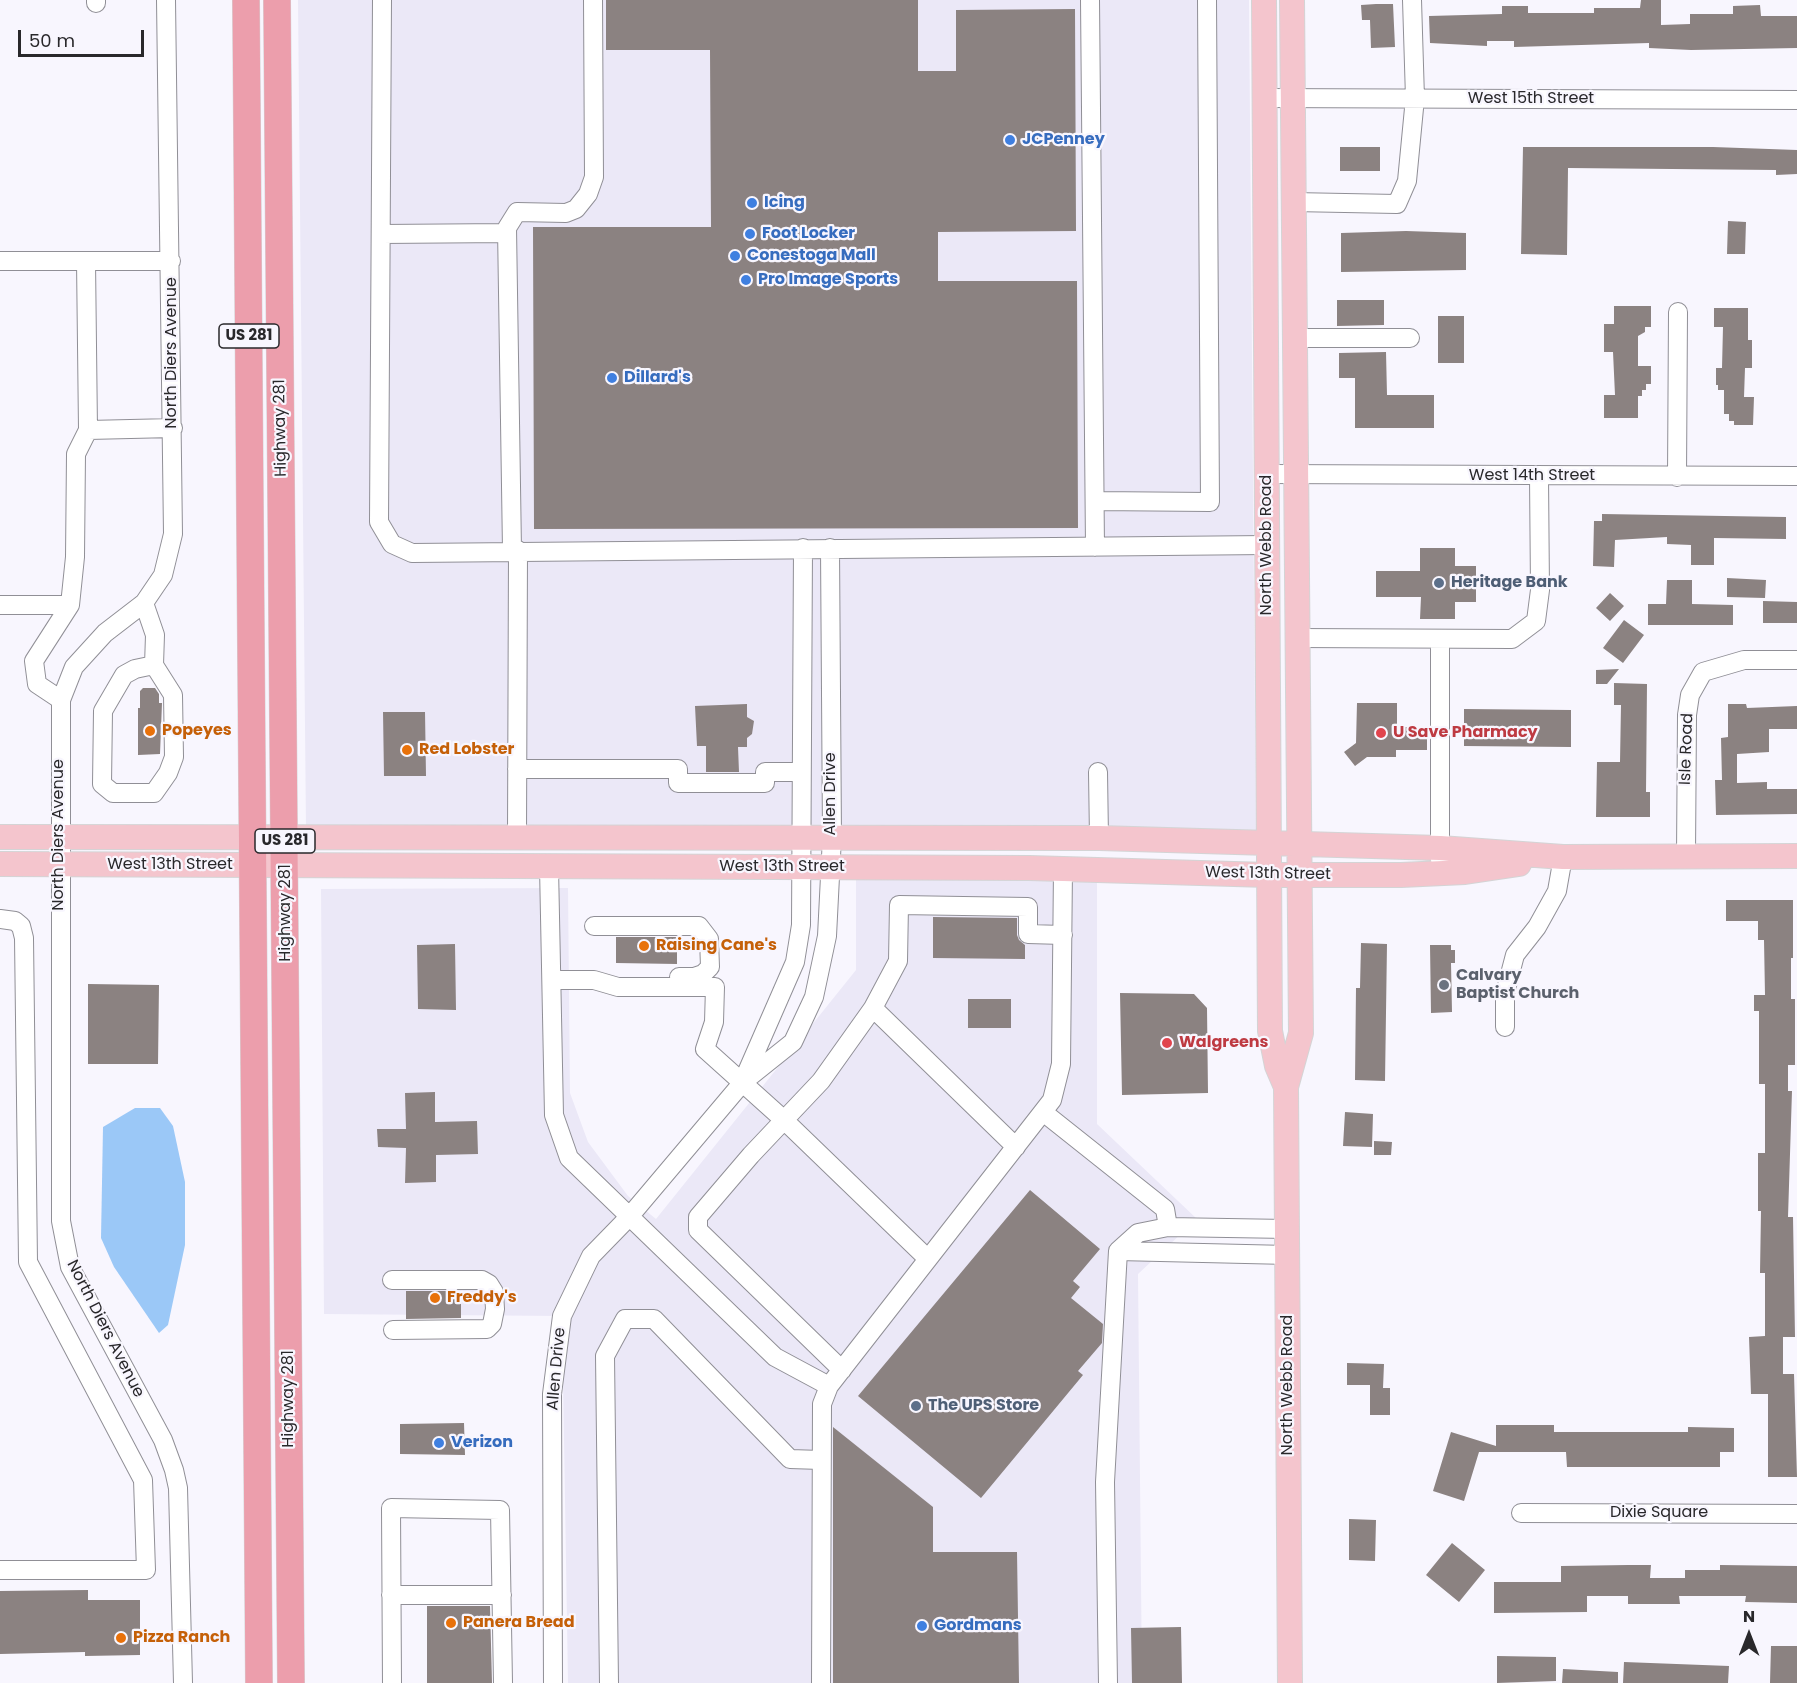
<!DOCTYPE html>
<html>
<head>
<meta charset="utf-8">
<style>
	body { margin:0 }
	#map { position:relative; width:1797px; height:1683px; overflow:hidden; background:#f8f6fe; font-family:Poppins,sans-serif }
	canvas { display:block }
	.north { position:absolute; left:1719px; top:1605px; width:60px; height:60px; -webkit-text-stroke:4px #f8f6fe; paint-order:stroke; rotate:0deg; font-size:16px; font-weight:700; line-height:24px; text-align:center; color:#29282b }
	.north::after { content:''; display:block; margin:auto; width:21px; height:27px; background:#29282b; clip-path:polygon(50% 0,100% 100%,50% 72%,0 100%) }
	.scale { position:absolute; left:18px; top:30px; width:126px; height:27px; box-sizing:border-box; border:3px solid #29282b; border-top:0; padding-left:8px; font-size:18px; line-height:21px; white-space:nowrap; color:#29282b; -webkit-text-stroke:4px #f8f6fe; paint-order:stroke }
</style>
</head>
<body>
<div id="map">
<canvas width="1797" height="1683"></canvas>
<div class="north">N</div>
<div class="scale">50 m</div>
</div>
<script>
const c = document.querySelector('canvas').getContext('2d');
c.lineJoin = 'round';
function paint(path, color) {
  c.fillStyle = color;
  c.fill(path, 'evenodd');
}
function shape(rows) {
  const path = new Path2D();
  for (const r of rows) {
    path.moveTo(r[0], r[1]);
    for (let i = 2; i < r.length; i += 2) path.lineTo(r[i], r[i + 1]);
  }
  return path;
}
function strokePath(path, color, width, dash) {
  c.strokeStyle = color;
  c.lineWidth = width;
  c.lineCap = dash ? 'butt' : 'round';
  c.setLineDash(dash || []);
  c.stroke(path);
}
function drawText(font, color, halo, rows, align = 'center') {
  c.font = font + ' Poppins,sans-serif';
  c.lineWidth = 4.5;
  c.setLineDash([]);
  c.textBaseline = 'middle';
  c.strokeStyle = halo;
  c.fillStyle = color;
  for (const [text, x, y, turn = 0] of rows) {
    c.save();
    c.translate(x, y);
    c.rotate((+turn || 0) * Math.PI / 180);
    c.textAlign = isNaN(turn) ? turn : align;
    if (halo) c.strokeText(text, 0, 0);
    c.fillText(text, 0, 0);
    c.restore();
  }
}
paint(shape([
	[298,0,1249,0,1256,833,306,829],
	[856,875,1097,875,1097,1124,1197,1219,1138,1274,1142,1683,568,1683,562,1316,324,1314,321,889,568,888,570,1093,588,1142,628,1196,656,1219,856,970]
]), '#ebe8f7');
paint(shape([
	[135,1108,160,1108,173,1126,185,1182,185,1245,168,1325,159,1333,114,1267,101,1238,103,1127]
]), '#9bc8f7');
paint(shape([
	[606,0,918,0,918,71,956,71,956,10,1075,9,1076,231,938,232,938,281,1077,281,1078,528,534,529,533,227,711,227,710,50,606,50],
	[1641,0,1661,0,1661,25,1690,24,1690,14,1733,14,1733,6,1760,5,1761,16,1797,16,1797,48,1691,50,1649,48,1649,43,1514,47,1514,41,1487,41,1487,46,1430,43,1429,16,1502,14,1502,6,1528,6,1528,13,1594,13,1594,8,1640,8],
	[1376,4,1393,4,1395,47,1371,48,1370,20,1362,20,1361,5],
	[1340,147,1380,147,1380,171,1340,171],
	[1523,147,1713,147,1797,150,1797,174,1776,175,1776,170,1568,168,1567,255,1521,254],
	[1728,221,1746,222,1745,254,1727,254],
	[1406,231,1466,233,1466,270,1341,272,1341,233],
	[1337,300,1384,300,1384,325,1337,326],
	[1614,306,1651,306,1651,327,1645,327,1645,332,1638,336,1638,366,1651,366,1651,384,1646,384,1646,390,1642,390,1642,396,1638,396,1638,418,1604,418,1604,395,1615,395,1613,352,1604,352,1604,324,1614,324],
	[1714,308,1748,308,1748,340,1752,340,1752,368,1745,368,1744,397,1754,397,1753,425,1734,425,1734,421,1729,421,1729,414,1724,414,1724,390,1718,390,1718,385,1716,385,1716,368,1722,368,1723,327,1714,327],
	[1438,316,1464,316,1464,363,1438,363],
	[1386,352,1387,395,1434,395,1434,428,1355,428,1355,378,1339,378,1339,353],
	[1602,514,1786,517,1786,539,1714,538,1714,565,1691,565,1691,545,1667,544,1667,537,1615,540,1614,567,1593,566,1594,521,1602,521],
	[1420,548,1455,548,1455,566,1476,566,1476,602,1455,602,1455,619,1420,619,1421,597,1376,597,1376,571,1420,571],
	[1727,578,1766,580,1765,598,1727,597],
	[1667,580,1692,580,1692,604,1733,605,1733,625,1648,625,1648,604,1666,604],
	[1610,593,1624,606,1610,621,1596,608],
	[1763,601,1797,602,1797,623,1763,623],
	[1624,620,1644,635,1623,663,1603,648],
	[1619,669,1607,684,1596,684,1596,670],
	[1614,683,1647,684,1646,792,1650,792,1650,817,1596,817,1597,762,1620,762,1621,705,1614,705],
	[143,688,155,688,159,694,159,703,162,703,160,754,138,755,138,708,140,708,140,691],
	[1357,703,1397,703,1397,727,1427,727,1427,750,1396,750,1396,757,1367,757,1355,766,1344,752,1356,743],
	[747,704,747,717,754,721,752,734,747,738,747,747,738,747,739,772,706,772,706,746,697,746,695,706],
	[1728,704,1746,704,1747,708,1797,706,1797,729,1769,729,1769,752,1737,754,1737,783,1767,782,1767,789,1797,789,1797,814,1716,815,1715,780,1722,780,1721,738,1728,737],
	[1464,709,1571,710,1571,747,1464,746],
	[383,712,425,712,426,776,384,776],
	[1726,900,1793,900,1793,958,1791,958,1791,999,1795,999,1795,1065,1788,1065,1788,1091,1792,1091,1788,1217,1793,1217,1795,1337,1783,1337,1783,1374,1794,1374,1797,1477,1768,1477,1768,1394,1751,1394,1749,1337,1765,1336,1765,1273,1760,1273,1761,1211,1758,1211,1758,1153,1765,1153,1765,1084,1759,1084,1759,1011,1754,1011,1754,995,1765,995,1764,940,1758,940,1758,921,1726,921],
	[933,917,1017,918,1017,935,1019,940,1025,945,1025,959,933,958],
	[616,937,677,937,677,964,616,963],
	[1361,943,1387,944,1385,1081,1355,1080,1356,988,1360,988],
	[455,944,456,1010,418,1009,417,945],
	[1430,945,1451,945,1451,950,1455,950,1455,963,1451,963,1452,1012,1431,1013],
	[88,984,159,985,158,1064,88,1064],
	[1120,993,1194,994,1207,1008,1208,1093,1122,1095],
	[968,999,1011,999,1011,1028,968,1028],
	[435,1092,435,1122,477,1121,478,1154,436,1155,436,1182,405,1183,406,1148,378,1147,377,1129,406,1129,405,1093],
	[1345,1112,1373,1114,1372,1147,1343,1146],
	[1374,1141,1392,1142,1391,1155,1374,1155],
	[1030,1190,1100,1249,1073,1281,1080,1287,1071,1298,1103,1324,1102,1343,1078,1371,1083,1375,981,1498,858,1396],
	[406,1291,461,1291,461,1318,406,1319],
	[1347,1363,1384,1364,1383,1388,1390,1388,1390,1415,1370,1415,1370,1385,1347,1385],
	[464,1423,465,1455,400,1454,400,1424],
	[1496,1425,1554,1425,1554,1432,1688,1432,1688,1427,1734,1428,1734,1452,1720,1452,1720,1467,1567,1467,1566,1452,1479,1452,1464,1501,1433,1491,1451,1432,1496,1446],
	[833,1427,933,1507,933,1552,1017,1552,1019,1683,833,1683],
	[1349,1519,1376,1520,1375,1561,1349,1560],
	[1452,1543,1485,1570,1459,1602,1426,1575],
	[1628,1565,1651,1565,1650,1578,1685,1578,1685,1570,1720,1570,1720,1565,1797,1566,1797,1603,1745,1602,1746,1596,1679,1596,1680,1604,1628,1604,1628,1596,1587,1596,1587,1612,1494,1613,1494,1582,1561,1582,1561,1566],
	[88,1590,88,1600,140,1600,140,1655,85,1656,85,1652,0,1654,0,1591],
	[427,1606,490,1606,492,1683,427,1683],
	[1181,1627,1182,1683,1132,1683,1131,1628],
	[1771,1646,1797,1646,1797,1683,1770,1683],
	[1497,1656,1556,1657,1556,1681,1497,1683],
	[1624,1662,1729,1666,1728,1683,1623,1683],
	[1563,1669,1618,1672,1618,1683,1562,1683]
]), '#8b8281');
const minor = shape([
	[166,0,173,534,163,575,144,603,105,633,74,667,61,700,61,1221,70,1267,163,1440,174,1470,178,1488,183,1683],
	[382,0,379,522,392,544,412,553,1268,545],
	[1090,0,1095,547],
	[96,3,96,0],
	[1264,98,1797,100],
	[1293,202,1397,204,1407,181,1415,98,1412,0],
	[381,234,507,233],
	[0,261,171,261],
	[1294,338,1410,338],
	[88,430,173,428],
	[1267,474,1797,476],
	[1677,477,1678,312],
	[1095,501,1210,502,1207,0],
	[512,550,507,228,517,212,566,213,576,209,588,194,594,177,593,0],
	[144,603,155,635,154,665,173,695,174,757,168,773,154,793,113,793,102,784,103,711,124,675,135,669,154,665],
	[0,605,70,605],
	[1297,638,1512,639,1536,621,1540,590,1539,477],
	[61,700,37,684,34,661,70,605,75,557,76,454,88,430,86,261],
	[517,769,678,769,678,783,765,783,765,772,801,772],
	[1098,772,1099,838],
	[517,836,518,550],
	[1686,855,1687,715,1690,695,1703,672,1744,660,1797,660],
	[1440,860,1440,640],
	[549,867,554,1115,569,1158,775,1357,829,1386],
	[0,919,15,921,21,926,24,938,28,1262,143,1480,146,1570,0,1570],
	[594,926,699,926,709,939,710,967,703,974,694,977,679,977],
	[552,980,594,980,618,987,715,987,714,1022,705,1049,784,1120,928,1259],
	[873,1008,898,961,899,905,1028,907,1028,934,1063,935],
	[1505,1027,1505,993,1515,955,1537,927,1557,891,1563,857],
	[743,1081,795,962,801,925,803,548],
	[1043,1112,1165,1209,1168,1227],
	[1118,1251,1288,1255],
	[392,1280,482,1280,489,1284,494,1292,495,1309,492,1324,487,1329,393,1330],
	[842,1370,698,1230,698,1217,751,1155,821,1081,873,1008,1016,1147],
	[1521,1513,1797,1514],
	[391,1595,502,1595],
	[392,1683,391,1508,500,1510,503,1683],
	[553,1683,552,1394,562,1316,591,1256,629,1217,743,1082,793,1042,814,997,827,936,832,837,830,548],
	[609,1683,605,1356,625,1319,654,1319,790,1459,821,1460],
	[821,1683,822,1404,829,1386,1052,1100,1061,1064,1063,869],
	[1108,1683,1105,1482,1118,1251,1138,1233,1168,1227,1287,1229]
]);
const major = shape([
	[1264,0,1270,1031,1277,1066,1286,1087],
	[0,837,1099,838,1440,848,1563,857,1797,856],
	[0,864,1029,868,1268,875,1401,875,1465,872,1519,864],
	[1290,1683,1286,1087,1301,1033,1292,0]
]);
const highway = shape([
	[246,0,259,1683],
	[277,0,291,1683]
]);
strokePath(minor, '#908f96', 20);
strokePath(major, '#d4d4d5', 26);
strokePath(highway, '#d4d4d5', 28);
strokePath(minor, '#fff', 18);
strokePath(major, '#f4c5cd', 24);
strokePath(highway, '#ec9eac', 27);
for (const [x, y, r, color] of [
	[1010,140,6,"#3f7fe0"],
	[752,203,6,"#3f7fe0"],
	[750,234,6,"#3f7fe0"],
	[735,256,6,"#3f7fe0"],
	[746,280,6,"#3f7fe0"],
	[612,378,6,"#3f7fe0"],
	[1439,583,6,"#5c6f8a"],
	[150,731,6,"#e8710a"],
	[1381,733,6,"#e0444e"],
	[407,750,6,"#e8710a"],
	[644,946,6,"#e8710a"],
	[1444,985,6,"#6b7280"],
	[1167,1043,6,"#e0444e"],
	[435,1298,6,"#e8710a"],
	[916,1406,6,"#5c6f8a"],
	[439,1443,6,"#3f7fe0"],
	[451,1623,6,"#e8710a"],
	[922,1626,6,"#3f7fe0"],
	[121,1638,6,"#e8710a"]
]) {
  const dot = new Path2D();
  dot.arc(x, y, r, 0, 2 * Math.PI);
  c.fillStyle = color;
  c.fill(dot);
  strokePath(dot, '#f8f6fe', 2);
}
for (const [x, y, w] of [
	[249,336,60],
	[285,841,60]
]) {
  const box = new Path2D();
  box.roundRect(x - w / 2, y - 12, w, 24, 4.5);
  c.fillStyle = '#f8f6fe';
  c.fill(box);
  strokePath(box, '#29282b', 1.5);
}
drawText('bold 15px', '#29282b', null, [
	["US 281",249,336],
	["US 281",285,841]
]);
drawText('16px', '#29282b', '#f8f6fe', [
	["West 15th Street",1531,99],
	["North Diers Avenue",172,353,-90],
	["Highway 281",281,428,-91],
	["West 14th Street",1532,476],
	["North Webb Road",1267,545,-90],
	["Isle Road",1687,749,-88],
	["Allen Drive",831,794,-90],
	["North Diers Avenue",59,835,-90],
	["West 13th Street",170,865],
	["West 13th Street",782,867],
	["West 13th Street",1268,874,1],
	["Highway 281",286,913,-90],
	["North Diers Avenue",105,1329,63],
	["Allen Drive",557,1369,-85],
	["North Webb Road",1288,1385,-90],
	["Highway 281",289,1399,-90],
	["Dixie Square",1659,1513]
]);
drawText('bold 16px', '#366cbe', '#f8f6fe', [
	["JCPenney",1022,140],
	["Icing",764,203],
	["Foot Locker",762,234],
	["Conestoga Mall",747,256],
	["Pro Image Sports",758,280],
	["Dillard's",624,378],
	["Verizon",451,1443],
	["Gordmans",934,1626]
], 'left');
drawText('bold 16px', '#4e5e75', '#f8f6fe', [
	["Heritage Bank",1451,583],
	["The UPS Store",928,1406]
], 'left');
drawText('bold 16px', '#c56008', '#f8f6fe', [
	["Popeyes",162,731],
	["Red Lobster",419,750],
	["Raising Cane's",656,946],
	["Freddy's",447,1298],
	["Panera Bread",463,1623],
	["Pizza Ranch",133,1638]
], 'left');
drawText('bold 16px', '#be3a42', '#f8f6fe', [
	["U Save Pharmacy",1393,733],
	["Walgreens",1179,1043]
], 'left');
drawText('bold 16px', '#5b616d', '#f8f6fe', [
	["Calvary",1456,976],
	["Baptist Church",1456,994]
], 'left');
</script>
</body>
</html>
